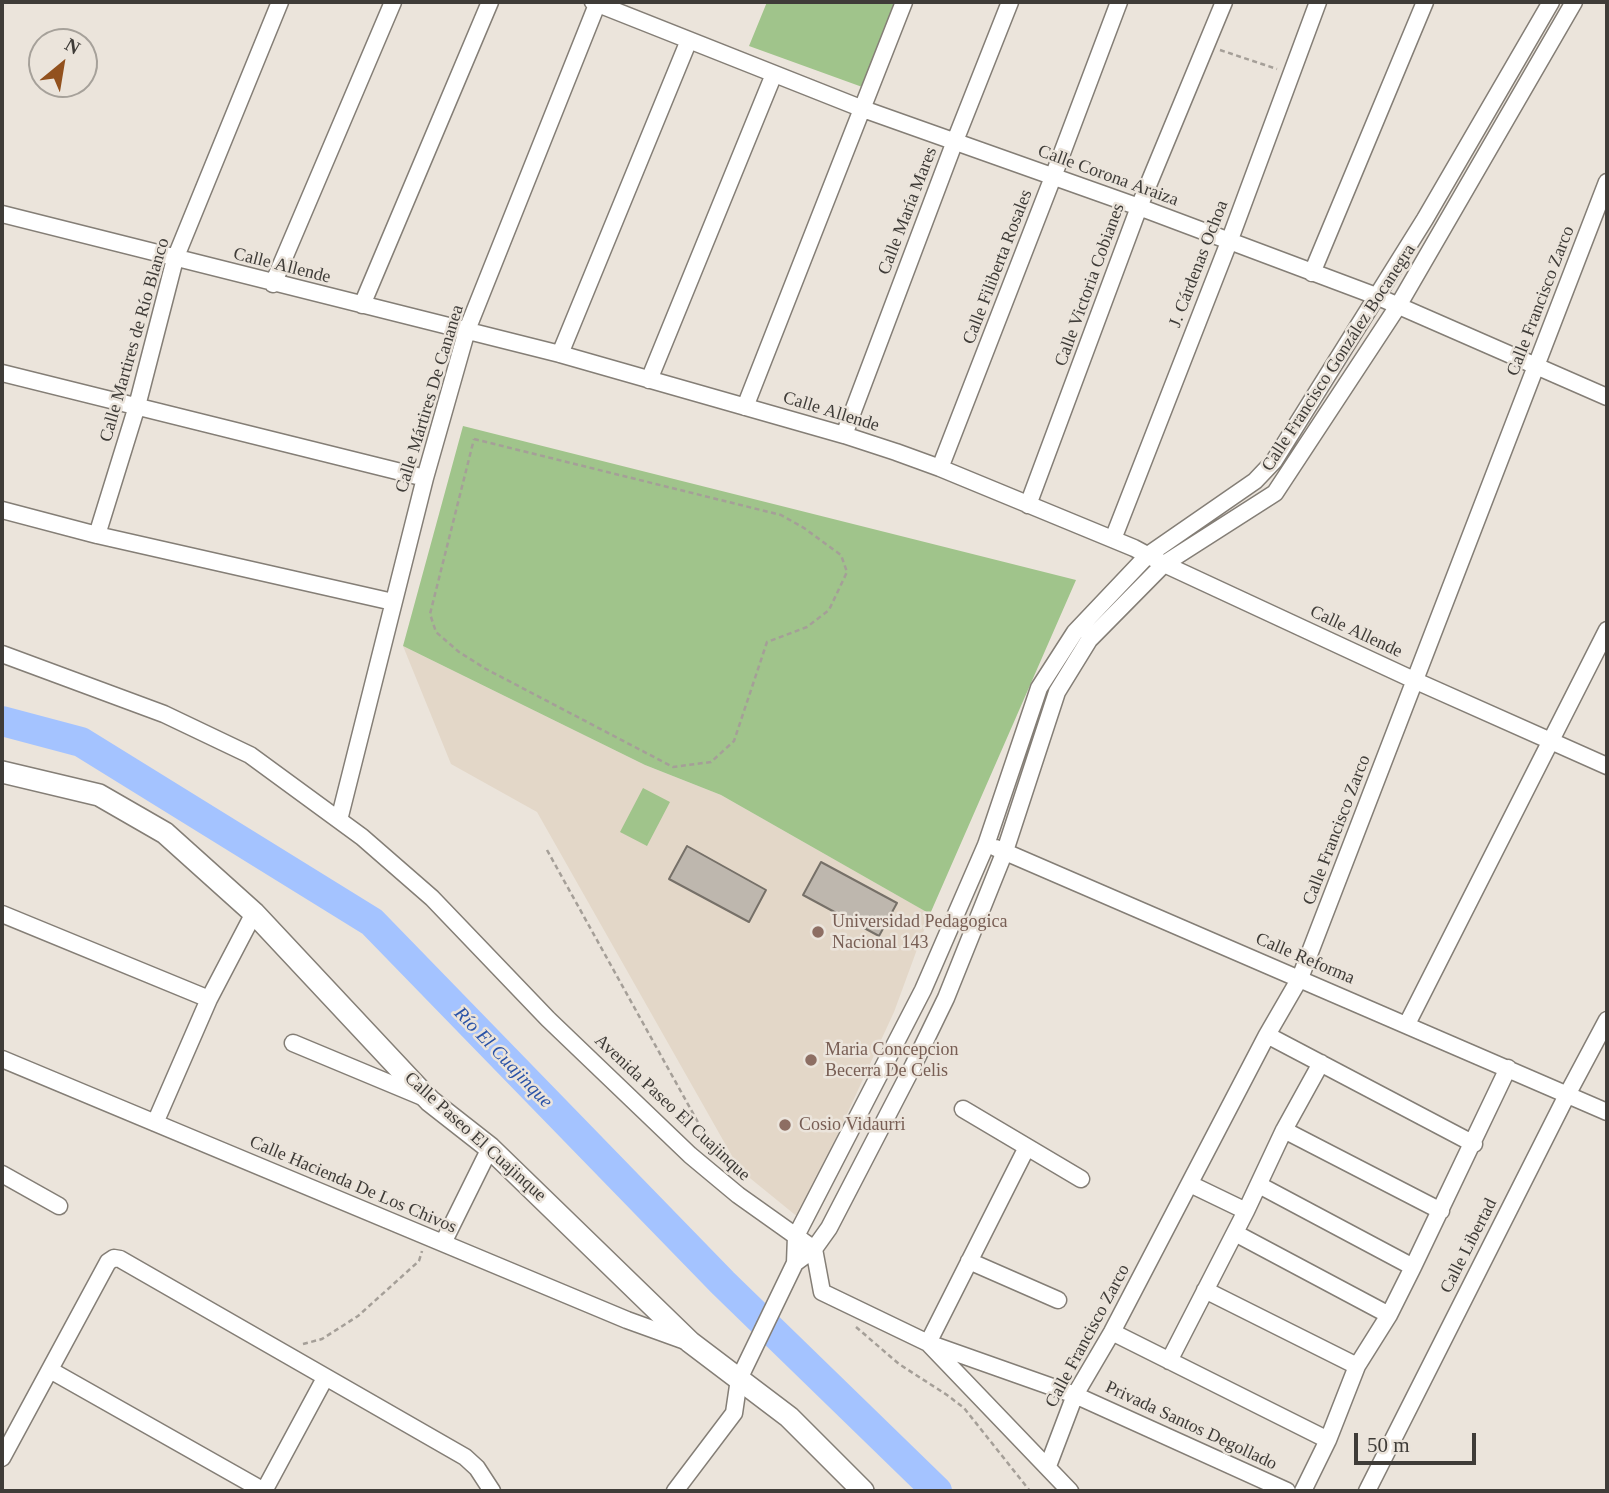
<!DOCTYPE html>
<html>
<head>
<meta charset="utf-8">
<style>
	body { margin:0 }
	#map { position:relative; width:1609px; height:1493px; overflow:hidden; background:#ebe4db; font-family:"Times New Roman",serif }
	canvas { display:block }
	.frame { position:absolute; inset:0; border:4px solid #3f3c38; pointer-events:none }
	.north { position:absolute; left:28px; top:28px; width:70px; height:70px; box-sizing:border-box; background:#ebe4db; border:2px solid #a6a19a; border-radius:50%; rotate:30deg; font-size:19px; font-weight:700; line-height:28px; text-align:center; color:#3f3c38 }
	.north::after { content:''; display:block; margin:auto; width:24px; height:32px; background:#92511e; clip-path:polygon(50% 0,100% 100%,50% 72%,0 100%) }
	.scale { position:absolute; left:1354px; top:1433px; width:122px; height:32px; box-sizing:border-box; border:4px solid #3f3c38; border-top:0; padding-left:9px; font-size:21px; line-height:24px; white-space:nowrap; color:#3f3c38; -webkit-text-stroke:5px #ebe4db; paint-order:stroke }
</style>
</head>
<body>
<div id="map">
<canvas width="1609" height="1493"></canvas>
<div class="frame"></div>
<div class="north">N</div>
<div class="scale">50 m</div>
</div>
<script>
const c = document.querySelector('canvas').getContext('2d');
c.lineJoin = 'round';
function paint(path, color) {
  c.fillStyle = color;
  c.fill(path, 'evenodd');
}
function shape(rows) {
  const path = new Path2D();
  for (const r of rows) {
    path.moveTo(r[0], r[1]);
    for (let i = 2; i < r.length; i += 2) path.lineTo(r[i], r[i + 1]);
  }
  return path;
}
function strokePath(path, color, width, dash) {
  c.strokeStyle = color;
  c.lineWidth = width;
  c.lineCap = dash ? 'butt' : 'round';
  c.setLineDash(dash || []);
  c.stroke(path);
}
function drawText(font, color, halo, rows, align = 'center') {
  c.font = font + ' "Times New Roman",serif';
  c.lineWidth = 5;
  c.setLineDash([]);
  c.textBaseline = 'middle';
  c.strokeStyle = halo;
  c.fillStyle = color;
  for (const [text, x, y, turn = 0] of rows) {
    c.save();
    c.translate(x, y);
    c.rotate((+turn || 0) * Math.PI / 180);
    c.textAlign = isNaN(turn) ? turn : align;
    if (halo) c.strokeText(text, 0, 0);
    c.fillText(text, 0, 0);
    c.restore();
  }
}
paint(shape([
	[403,646,645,765,721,795,930,914,894,1012,799,1218,740,1170,537,812,451,764]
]), '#e3d7c8');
paint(shape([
	[767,2,896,2,865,88,749,46],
	[463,426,1076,580,930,914,721,795,645,765,403,646],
	[643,788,670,802,647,846,620,832]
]), '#a0c48b');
strokePath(shape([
	[2,721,81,742,372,922,723,1283,937,1491]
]), '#a4c3ff', 30);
const building = shape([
	[687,846,766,890,749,922,669,879,687,846],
	[821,862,897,903,879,936,803,895,821,862]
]);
paint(building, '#beb7ae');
strokePath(building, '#767068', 2);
const minor = shape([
	[593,2,863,109,1139,207,1376,296,1607,397],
	[2,214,560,354,844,435,896,452,940,468,1134,548,1164,564,1416,681,1607,766],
	[1312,273,1425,2],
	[273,284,393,2],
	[362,305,490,2],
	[560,354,689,40],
	[2,373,425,478],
	[649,380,774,74],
	[745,407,904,2],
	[844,435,955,141,1010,2],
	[940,468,1053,177,1119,2],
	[1028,505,1139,207,1224,2],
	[2,510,97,535,393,602],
	[97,535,137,406,175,259,280,2],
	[1113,539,1229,242,1318,2],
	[2,654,164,714,250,755,362,837,432,898,548,1019,690,1155,738,1195,814,1249,822,1292,928,1343,1070,1491],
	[339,820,425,478,467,330,598,2],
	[996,848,1607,1112],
	[2,914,209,999],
	[1407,1024,1607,630],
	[1267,1035,1474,1144],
	[293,1043,425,1098],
	[2,1059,627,1320,688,1342],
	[963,1109,1081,1179],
	[155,1123,209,999,254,913],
	[1284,1130,1441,1211],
	[1027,1147,928,1343,1075,1395,1287,1491],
	[2,1174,59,1206],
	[1190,1184,1246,1211],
	[1259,1185,1413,1267],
	[1235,1233,1389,1315],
	[443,1243,490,1148],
	[969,1261,1058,1300],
	[795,1263,814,1249,829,1228,913,1066,946,998,1005,851,1057,692,1089,640,1164,564,1275,493,1398,306,1574,2],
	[1205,1290,1357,1366],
	[1112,1332,1328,1440],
	[1169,1361,1246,1211,1284,1130,1321,1063],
	[50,1370,264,1491,325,1378],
	[2,1458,108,1262,114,1258,120,1259,465,1457,477,1468,492,1491],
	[1048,1466,1075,1395,1112,1332,1267,1035,1300,978,1607,182],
	[675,1491,734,1413,739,1379,795,1263,796,1236,923,990,986,845,1039,688,1075,632,1148,555,1255,481,1274,461,1425,219,1551,2],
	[1303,1491,1328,1440,1357,1366,1389,1315,1413,1267,1508,1068],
	[1367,1491,1567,1095,1607,1020]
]);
const tertiary = shape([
	[2,772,99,795,165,833,254,913,430,1101,490,1148,690,1342,789,1417,863,1491]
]);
strokePath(minor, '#847e76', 19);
strokePath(tertiary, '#847e76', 24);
strokePath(shape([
	[1220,50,1277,69],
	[474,439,781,515,804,528,841,555,847,572,829,610,807,627,767,642,734,741,711,762,673,767,486,669,459,652,436,632,430,614,474,439],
	[547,850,715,1153],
	[856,1327,899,1364,947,1395,964,1408,1030,1491],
	[303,1344,322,1339,358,1316,419,1261,422,1251]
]), '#a59f98', 2.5, [5, 3.5]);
strokePath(minor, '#fff', 16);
strokePath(tertiary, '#fff', 21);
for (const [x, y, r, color] of [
	[818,932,7,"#8d6e63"],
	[811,1060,7,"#8d6e63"],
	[785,1125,7,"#8d6e63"]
]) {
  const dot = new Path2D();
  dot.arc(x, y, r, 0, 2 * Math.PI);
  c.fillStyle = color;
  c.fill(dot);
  strokePath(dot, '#ebe4db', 2.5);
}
drawText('18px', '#3f3c38', '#ebe4db', [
	["Calle Corona Araiza",1108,176,20],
	["Calle María Mares",908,211,-69],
	["J. Cárdenas Ochoa",1199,264,-69],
	["Calle Allende",282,266,14],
	["Calle Filiberta Rosales",998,267,-69],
	["Calle Victoria Cobianes",1090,285,-70],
	["Calle Francisco Zarco",1541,301,-69],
	["Calle Martires de Río Blanco",135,340,-74],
	["Calle Francisco González Bocanegra",1339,358,-57],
	["Calle Mártires De Cananea",430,399,-73],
	["Calle Allende",831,412,17],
	["Calle Allende",1356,632,25],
	["Calle Francisco Zarco",1337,830,-69],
	["Calle Reforma",1305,959,23],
	["Avenida Paseo El Cuajinque",672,1108,43],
	["Calle Paseo El Cuajinque",475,1137,42],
	["Calle Hacienda De Los Chivos",353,1185,23],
	["Calle Libertad",1469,1246,-63],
	["Calle Francisco Zarco",1088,1336,-62],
	["Privada Santos Degollado",1191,1426,25]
]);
drawText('18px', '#785e54', '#ebe4db', [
	["Universidad Pedagogica",832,922],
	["Nacional 143",832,943],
	["Maria Concepcion",825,1050],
	["Becerra De Celis",825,1071],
	["Cosio Vidaurri",799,1125]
], 'left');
drawText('italic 19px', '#2952a7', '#ebe4db', [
	["Río El Cuajinque",503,1058,46]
]);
</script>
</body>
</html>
